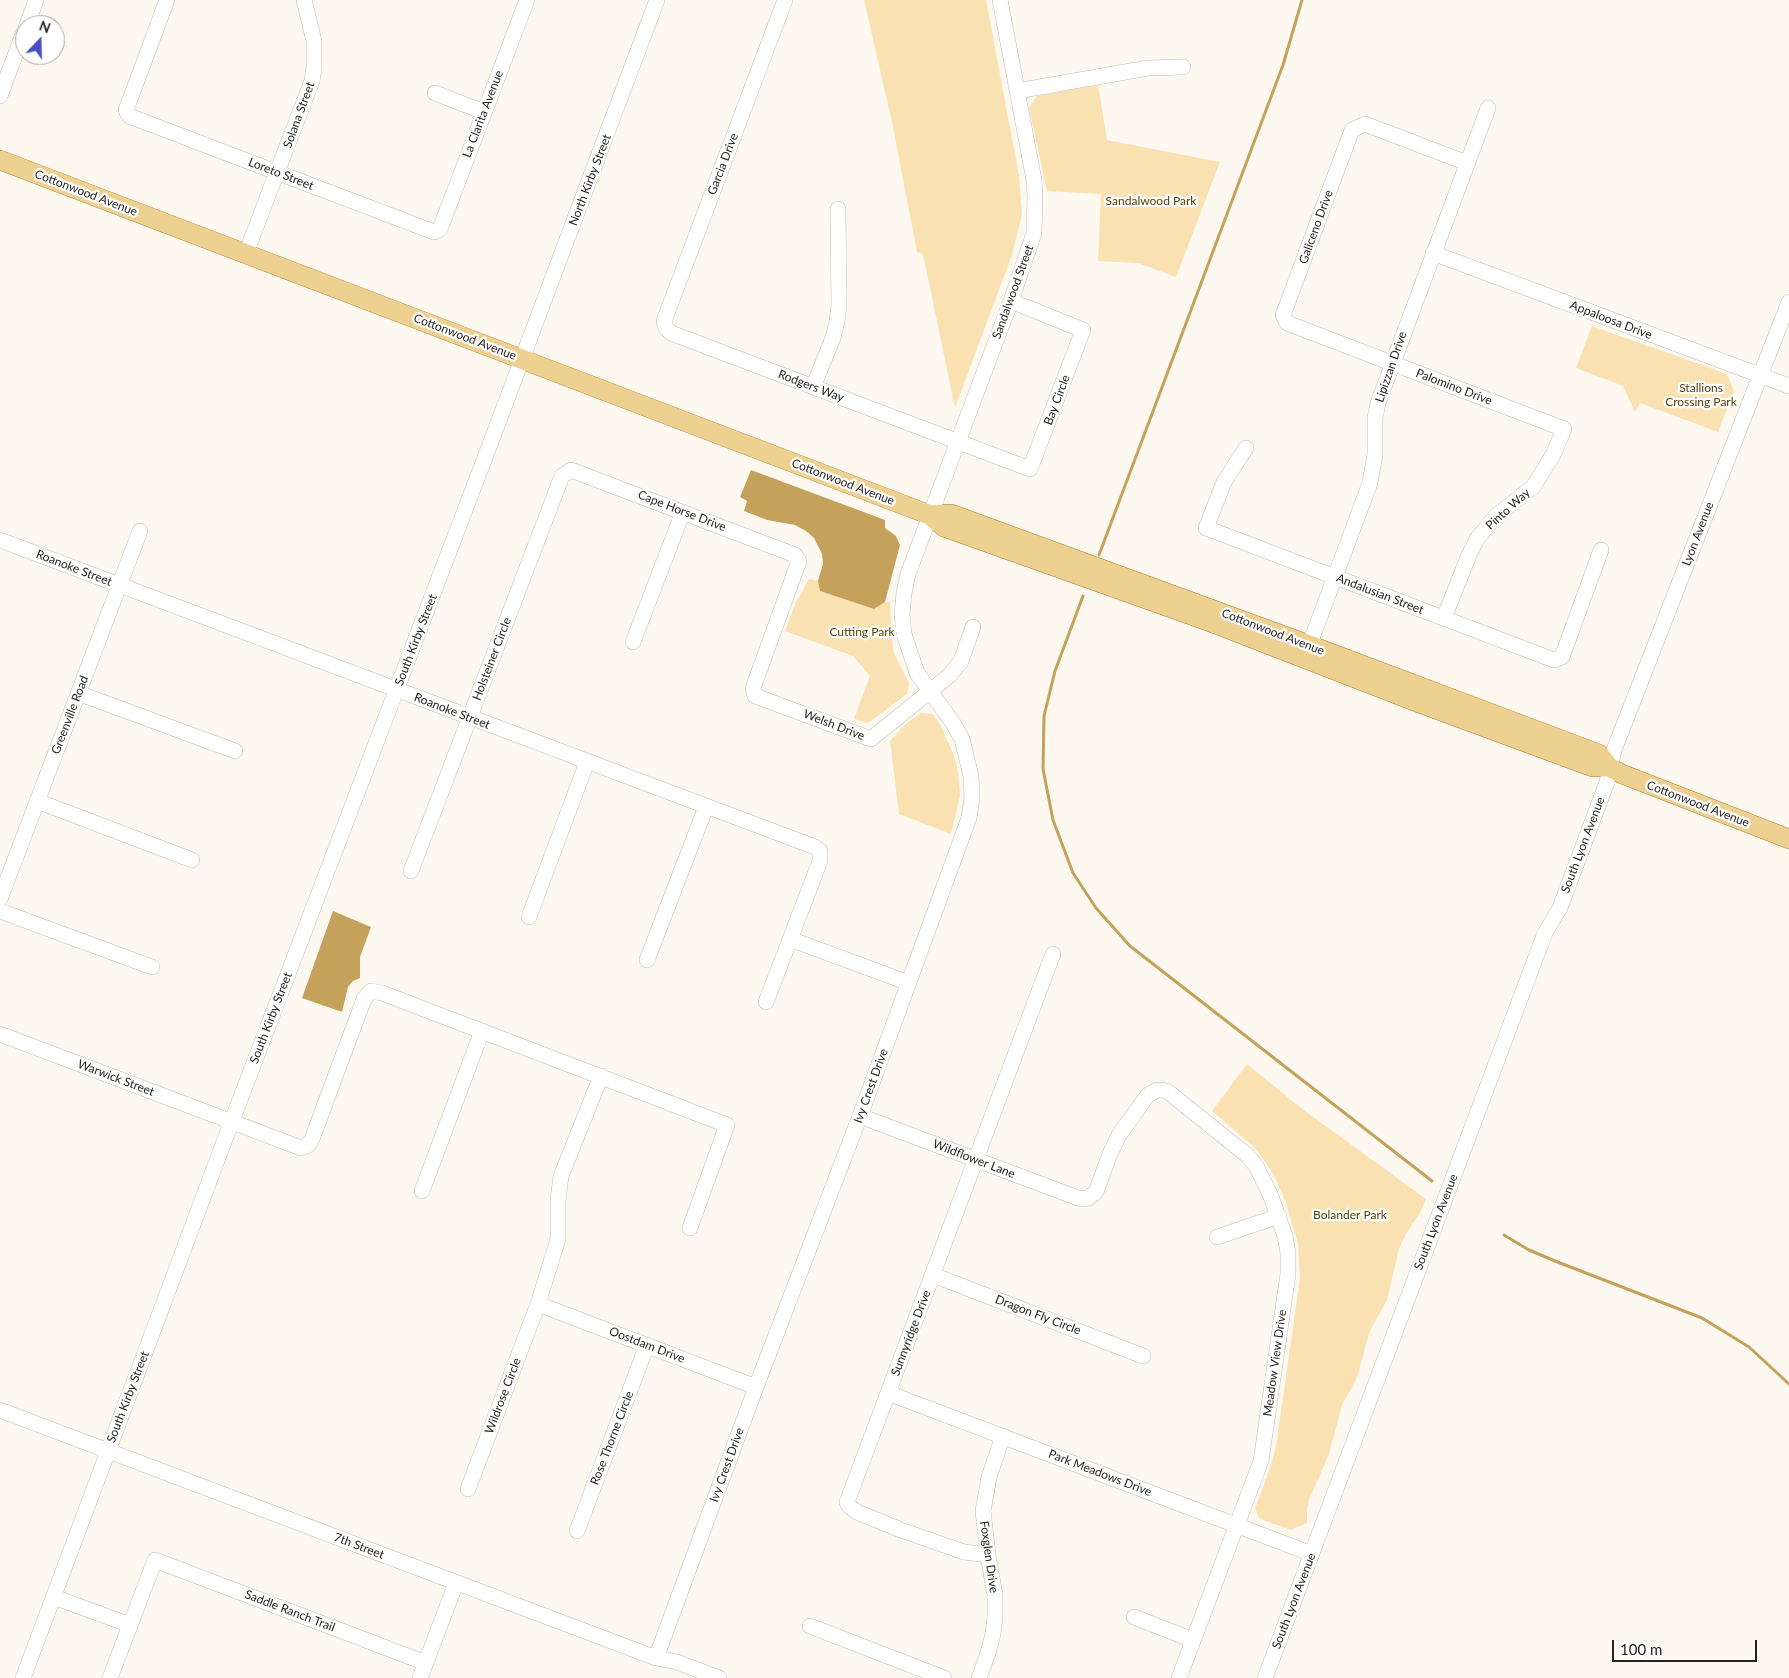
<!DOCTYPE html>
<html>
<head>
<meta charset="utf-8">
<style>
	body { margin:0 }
	#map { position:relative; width:1789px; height:1678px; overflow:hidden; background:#fef9f0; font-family:Lato,sans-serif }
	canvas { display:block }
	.north { position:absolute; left:15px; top:15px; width:50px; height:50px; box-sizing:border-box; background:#fff; border:1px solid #a8a7a5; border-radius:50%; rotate:21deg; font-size:14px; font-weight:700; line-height:20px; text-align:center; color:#25231f }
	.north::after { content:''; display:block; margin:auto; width:18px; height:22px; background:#4a4dc3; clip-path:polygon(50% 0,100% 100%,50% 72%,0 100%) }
	.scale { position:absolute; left:1612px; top:1640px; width:145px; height:22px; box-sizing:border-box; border:2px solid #25231f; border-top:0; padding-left:6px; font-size:15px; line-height:18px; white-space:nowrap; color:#25231f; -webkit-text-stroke:4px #fff; paint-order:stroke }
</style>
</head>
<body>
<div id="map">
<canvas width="1789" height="1678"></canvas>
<div class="north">N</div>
<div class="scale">100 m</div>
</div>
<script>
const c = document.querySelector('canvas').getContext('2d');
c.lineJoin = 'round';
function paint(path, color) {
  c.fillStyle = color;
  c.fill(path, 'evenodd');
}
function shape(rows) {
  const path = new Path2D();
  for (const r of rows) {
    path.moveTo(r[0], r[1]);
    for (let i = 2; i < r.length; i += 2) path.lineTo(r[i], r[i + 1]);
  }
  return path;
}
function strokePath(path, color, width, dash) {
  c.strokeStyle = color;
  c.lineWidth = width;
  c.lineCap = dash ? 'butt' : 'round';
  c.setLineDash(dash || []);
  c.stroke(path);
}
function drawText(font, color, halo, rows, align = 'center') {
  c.font = font + ' Lato,sans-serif';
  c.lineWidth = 4.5;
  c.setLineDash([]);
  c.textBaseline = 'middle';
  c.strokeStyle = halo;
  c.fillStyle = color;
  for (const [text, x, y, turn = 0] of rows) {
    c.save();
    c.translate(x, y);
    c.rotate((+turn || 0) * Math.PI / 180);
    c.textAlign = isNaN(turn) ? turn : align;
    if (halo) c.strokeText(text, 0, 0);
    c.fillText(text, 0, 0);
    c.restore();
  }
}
paint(shape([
	[864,0,986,0,1019,176,1022,214,1012,255,955,408,923,254,917,252,892,122],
	[1098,85,1107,140,1220,162,1176,277,1138,263,1098,261,1101,194,1047,191,1029,108,1037,96],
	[1592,326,1727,374,1734,391,1718,432,1640,403,1635,412,1623,386,1576,368],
	[809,579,818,581,820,591,874,609,885,602,890,602,893,651,909,683,907,694,871,721,867,723,854,719,870,676,853,656,785,631,796,602],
	[921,713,932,714,940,724,953,753,958,771,960,796,951,834,899,814,890,741,907,723],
	[1247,1064,1301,1108,1426,1199,1421,1211,1406,1234,1399,1249,1387,1300,1369,1333,1357,1378,1342,1405,1329,1454,1309,1500,1307,1508,1307,1523,1291,1530,1260,1519,1255,1509,1271,1465,1276,1446,1300,1279,1298,1243,1285,1200,1273,1173,1255,1148,1212,1111]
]), '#fae1b2');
paint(shape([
	[751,470,885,520,885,528,896,536,900,545,885,602,874,609,820,591,818,581,823,564,822,554,814,538,806,531,795,525,767,520,744,511,747,501,740,497],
	[333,911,371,927,360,957,360,978,353,981,348,987,342,1012,302,998]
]), '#c5a25c');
strokePath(shape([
	[1099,555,1283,65,1302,0],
	[1083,596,1055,671,1044,716,1043,769,1053,820,1073,873,1096,908,1130,946,1432,1181],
	[1504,1235,1529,1250,1555,1261,1702,1318,1749,1347,1789,1384]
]), '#c5a25c', 3);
const minor = shape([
	[167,0,126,110,129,116,434,232,440,229,527,0],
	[785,0,664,321,666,328,671,333,1030,469,1083,330,1011,301],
	[27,25,36,0],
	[1017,91,1148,68,1183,67],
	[435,93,484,112],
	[0,96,25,29],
	[246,253,312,81,314,68,314,41,304,0],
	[1433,253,1789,386],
	[813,387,833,338,837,321,839,306,838,209],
	[1246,448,1224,482,1206,528,1554,660,1562,657,1601,550],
	[0,540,815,847,820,851,820,861,766,1002],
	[1444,618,1469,555,1477,539,1496,516,1533,487,1553,455,1564,429,1287,323,1283,315,1352,130,1365,124,1467,163],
	[633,642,683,512],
	[1306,654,1370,483,1375,454,1375,418,1378,403,1488,108],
	[78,693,235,751],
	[37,801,192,860],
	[411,871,562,476,571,470,795,555,799,561,753,688,755,696,871,739,950,675,961,661,973,627],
	[0,899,140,531],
	[0,911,152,967],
	[529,917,587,762],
	[790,939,909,983],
	[647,960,706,807],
	[0,1034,301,1148,308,1145,312,1139,364,999,371,991,382,993,727,1125,690,1228],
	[860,1116,1078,1198,1084,1199,1088,1198,1096,1192,1110,1154,1119,1135,1148,1095,1157,1090,1162,1090,1167,1091,1248,1156,1256,1166,1270,1194,1285,1236,1288,1253,1288,1274,1261,1461,1179,1678],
	[422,1191,482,1031],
	[1217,1237,1279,1216],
	[933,1275,1143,1356],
	[538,1304,756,1387],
	[888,1393,1312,1554],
	[0,1410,656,1658,677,1662,719,1678],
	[468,1489,538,1304,558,1239,558,1200,561,1176,601,1076],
	[577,1531,647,1345],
	[988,1555,964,1552,901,1530,857,1512,849,1506,847,1502,1053,954],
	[54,1597,130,1625],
	[1134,1617,1193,1640],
	[810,1626,944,1678],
	[656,1658,756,1387,860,1116,969,818,972,798,971,776,962,739,953,723,917,673,904,634,902,614,904,593,908,574,1011,301,1034,233,1035,198,1034,180,1000,0],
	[23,1678,222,1147,489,447,657,0],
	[110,1678,155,1560,426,1663],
	[420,1678,456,1583],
	[979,1678,988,1653,993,1634,995,1616,995,1595,988,1555,983,1511,989,1477,1003,1436],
	[1265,1678,1545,933,1560,908,1607,782,1614,750,1789,302]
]);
const major = shape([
	[0,160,930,515,944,527,1205,620,1419,703,1593,767,1609,767],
	[930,515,951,514,1309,645,1599,754,1609,767,1622,774,1789,839]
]);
strokePath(minor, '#c1bcb1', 16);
strokePath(major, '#a07f38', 20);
strokePath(minor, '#fff', 15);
strokePath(major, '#eed090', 19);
drawText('12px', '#25231f', '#fff', [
	["La Clarita Avenue",483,114,-69],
	["Solana Street",299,115,-70],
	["Garcia Drive",723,164,-69],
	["Loreto Street",281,174,21],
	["North Kirby Street",590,180,-69],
	["Cottonwood Avenue",86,193,21],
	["Galiceno Drive",1316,227,-70],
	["Sandalwood Street",1013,292,-70],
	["Appaloosa Drive",1611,320,21],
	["Cottonwood Avenue",465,337,21],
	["Lipizzan Drive",1391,367,-71],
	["Rodgers Way",811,386,21],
	["Palomino Drive",1454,387,21],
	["Bay Circle",1057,400,-69],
	["Cottonwood Avenue",843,482,21],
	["Pinto Way",1508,509,-42],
	["Cape Horse Drive",682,511,21],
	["Lyon Avenue",1698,534,-69],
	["Roanoke Street",74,568,21],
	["Andalusian Street",1380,594,21],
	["Cottonwood Avenue",1273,632,21],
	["South Kirby Street",416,640,-69],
	["Holsteiner Circle",492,659,-69],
	["Roanoke Street",452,711,21],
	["Greenville Road",70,715,-69],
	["Welsh Drive",834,725,21],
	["Cottonwood Avenue",1698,804,21],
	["South Lyon Avenue",1583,845,-69],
	["South Kirby Street",271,1018,-69],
	["Warwick Street",116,1078,21],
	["Ivy Crest Drive",871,1086,-70],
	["Wildflower Lane",974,1159,21],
	["South Lyon Avenue",1436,1222,-69],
	["Dragon Fly Circle",1038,1315,21],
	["Sunnyridge Drive",911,1333,-69],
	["Oostdam Drive",647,1345,21],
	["Meadow View Drive",1275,1363,-82],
	["Wildrose Circle",503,1396,-69],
	["South Kirby Street",128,1397,-69],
	["Rose Thorne Circle",612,1438,-69],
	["Ivy Crest Drive",727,1465,-70],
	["Park Meadows Drive",1100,1473,21],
	["7th Street",359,1546,21],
	["Foxglen Drive",989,1557,82],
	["South Lyon Avenue",1294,1601,-69],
	["Saddle Ranch Trail",290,1611,21]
]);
drawText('12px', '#584006', '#fff', [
	["Sandalwood Park",1151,201],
	["Stallions",1701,388],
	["Crossing Park",1701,402],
	["Cutting Park",862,632],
	["Bolander Park",1350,1215]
]);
</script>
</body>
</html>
